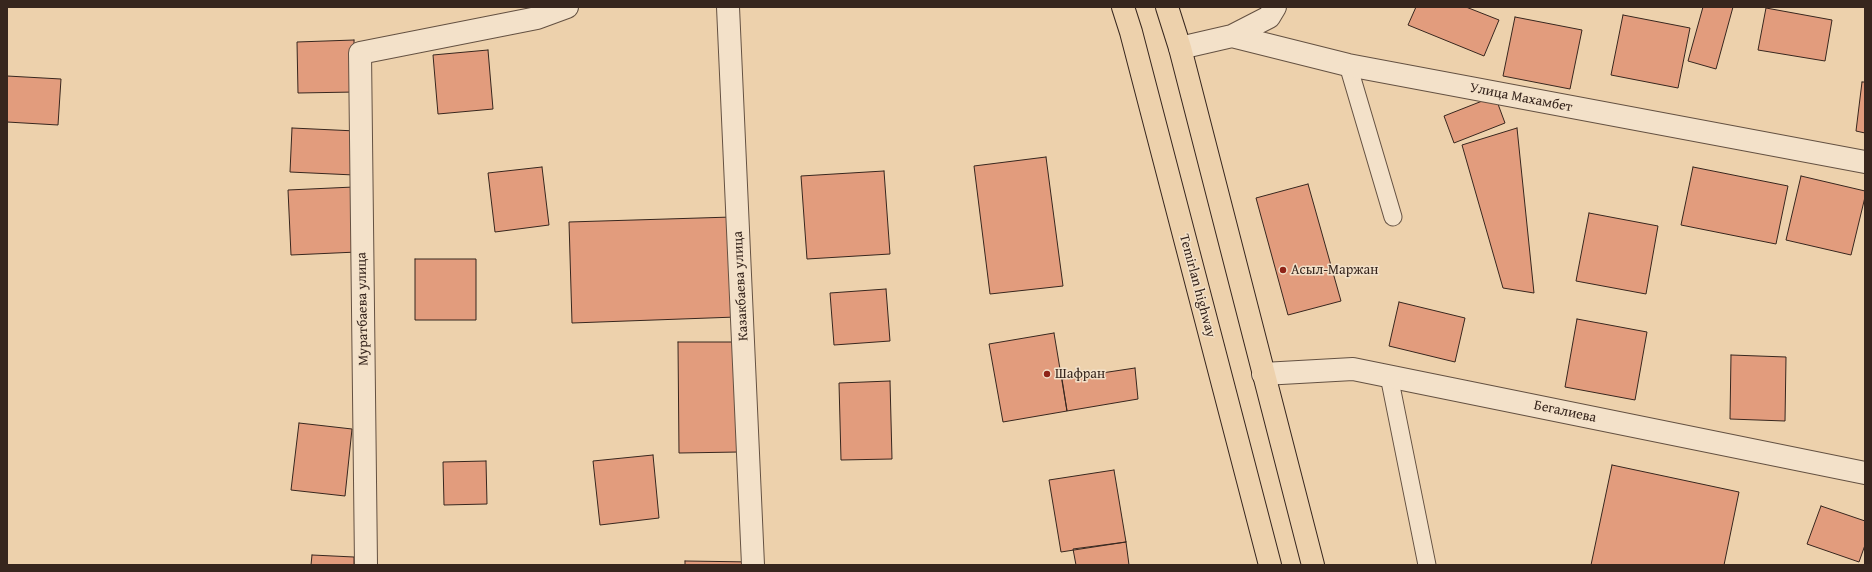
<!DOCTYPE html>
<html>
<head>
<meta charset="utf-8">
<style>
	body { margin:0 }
	#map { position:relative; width:1872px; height:572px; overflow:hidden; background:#edd1ac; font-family:"Gentium Book Plus",serif }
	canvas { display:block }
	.frame { position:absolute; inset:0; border:8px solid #37261e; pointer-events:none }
</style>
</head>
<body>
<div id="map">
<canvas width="1872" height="572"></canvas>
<div class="frame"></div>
</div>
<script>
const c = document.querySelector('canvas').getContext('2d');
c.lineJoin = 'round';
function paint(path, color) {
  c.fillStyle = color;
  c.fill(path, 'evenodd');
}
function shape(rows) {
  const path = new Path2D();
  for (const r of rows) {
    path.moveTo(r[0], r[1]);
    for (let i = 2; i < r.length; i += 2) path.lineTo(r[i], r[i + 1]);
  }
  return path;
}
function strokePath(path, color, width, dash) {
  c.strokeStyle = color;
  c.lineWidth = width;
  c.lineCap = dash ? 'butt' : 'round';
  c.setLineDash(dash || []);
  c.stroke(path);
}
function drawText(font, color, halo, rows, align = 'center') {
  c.font = font + ' "Gentium Book Plus",serif';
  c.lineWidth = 3;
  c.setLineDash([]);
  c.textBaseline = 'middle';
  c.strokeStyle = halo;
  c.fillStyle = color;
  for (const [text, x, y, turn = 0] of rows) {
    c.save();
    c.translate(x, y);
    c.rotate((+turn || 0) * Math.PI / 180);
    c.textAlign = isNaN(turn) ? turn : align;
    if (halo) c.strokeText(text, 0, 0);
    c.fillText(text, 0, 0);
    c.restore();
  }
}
const building = shape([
	[1416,7,1466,7,1499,20,1484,56,1408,25,1416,7],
	[1703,7,1733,7,1716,69,1688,61,1703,7],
	[1766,8,1832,20,1825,61,1758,50,1766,8],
	[1623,15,1690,28,1678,88,1611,75,1623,15],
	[1515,17,1582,30,1570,89,1503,76,1515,17],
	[354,40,355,92,298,93,297,42,354,40],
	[488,50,493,109,438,114,433,55,488,50],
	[7,76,61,79,58,125,7,122,7,76],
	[1862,82,1865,82,1865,133,1856,131,1862,82],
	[1495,96,1505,123,1454,143,1444,116,1495,96],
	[292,128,356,131,354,175,290,172,292,128],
	[1517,128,1534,293,1503,288,1462,145,1517,128],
	[1046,157,1063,286,990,294,974,166,1046,157],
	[542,167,549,225,495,232,488,173,542,167],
	[1693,167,1788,186,1776,244,1681,225,1693,167],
	[884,171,890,254,807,259,801,176,884,171],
	[1801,176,1865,191,1865,197,1851,255,1786,240,1801,176],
	[1308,184,1341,301,1288,315,1256,198,1308,184],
	[354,187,357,252,291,255,288,190,354,187],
	[1589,213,1658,226,1646,294,1576,281,1589,213],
	[732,217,736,317,572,323,569,222,732,217],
	[415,259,476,259,476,320,415,320,415,259],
	[886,289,890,341,834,345,830,293,886,289],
	[1399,302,1465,318,1455,362,1389,346,1399,302],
	[1577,319,1647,332,1635,400,1565,387,1577,319],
	[1054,333,1067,411,1003,422,989,344,1054,333],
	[678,342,739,342,739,452,679,453,678,342],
	[1731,355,1786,357,1785,421,1730,419,1731,355],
	[1135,368,1138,399,1067,411,1062,379,1135,368],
	[890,381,892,459,841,460,839,383,890,381],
	[299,423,352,429,345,496,291,490,299,423],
	[653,455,659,518,600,525,593,461,653,455],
	[486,461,487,504,444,505,443,462,486,461],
	[1612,465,1739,492,1724,565,1591,565,1612,465],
	[1114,470,1126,542,1061,552,1049,480,1114,470],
	[1821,506,1865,521,1865,545,1859,562,1807,544,1821,506],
	[1126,542,1129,565,1076,565,1073,549,1126,542],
	[312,555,354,557,354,565,311,565,312,555],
	[685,561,753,562,753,565,685,565,685,561]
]);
paint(building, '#e29c7d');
strokePath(building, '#37261e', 1);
const lane = shape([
	[1348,65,1393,217],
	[1389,376,1427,565]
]);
const street = shape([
	[728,7,753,565],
	[1232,36,1269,17,1275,7],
	[1180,48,1232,36,1348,65,1865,162],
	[1263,374,1353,369,1865,473],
	[366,565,360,53,537,18,567,7]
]);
const primary = shape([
	[1123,7,1131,32,1270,565],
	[1167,7,1180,48,1313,565]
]);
strokePath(lane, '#645142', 19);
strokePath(street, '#645142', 24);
strokePath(primary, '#37261e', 24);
strokePath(lane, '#f3e1c9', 17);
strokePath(street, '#f3e1c9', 22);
strokePath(primary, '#edd1ac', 22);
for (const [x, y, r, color] of [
	[1283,270,4,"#8f2418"],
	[1047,374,4,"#8f2418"]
]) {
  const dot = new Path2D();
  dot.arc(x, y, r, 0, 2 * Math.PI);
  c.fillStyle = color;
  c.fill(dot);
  strokePath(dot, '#f3e1c9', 1.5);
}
drawText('14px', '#37261e', '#f3e1c9', [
	["Улица Махамбет",1521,98,11],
	["Казакбаева улица",741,286,-93],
	["Temirlan highway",1197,286,75],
	["Муратбаева улица",363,309,-91],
	["Бегалиева",1565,412,12]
]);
drawText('14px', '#37261e', '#f3e1c9', [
	["Асыл-Маржан",1291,270],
	["Шафран",1055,374]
], 'left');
</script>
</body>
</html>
